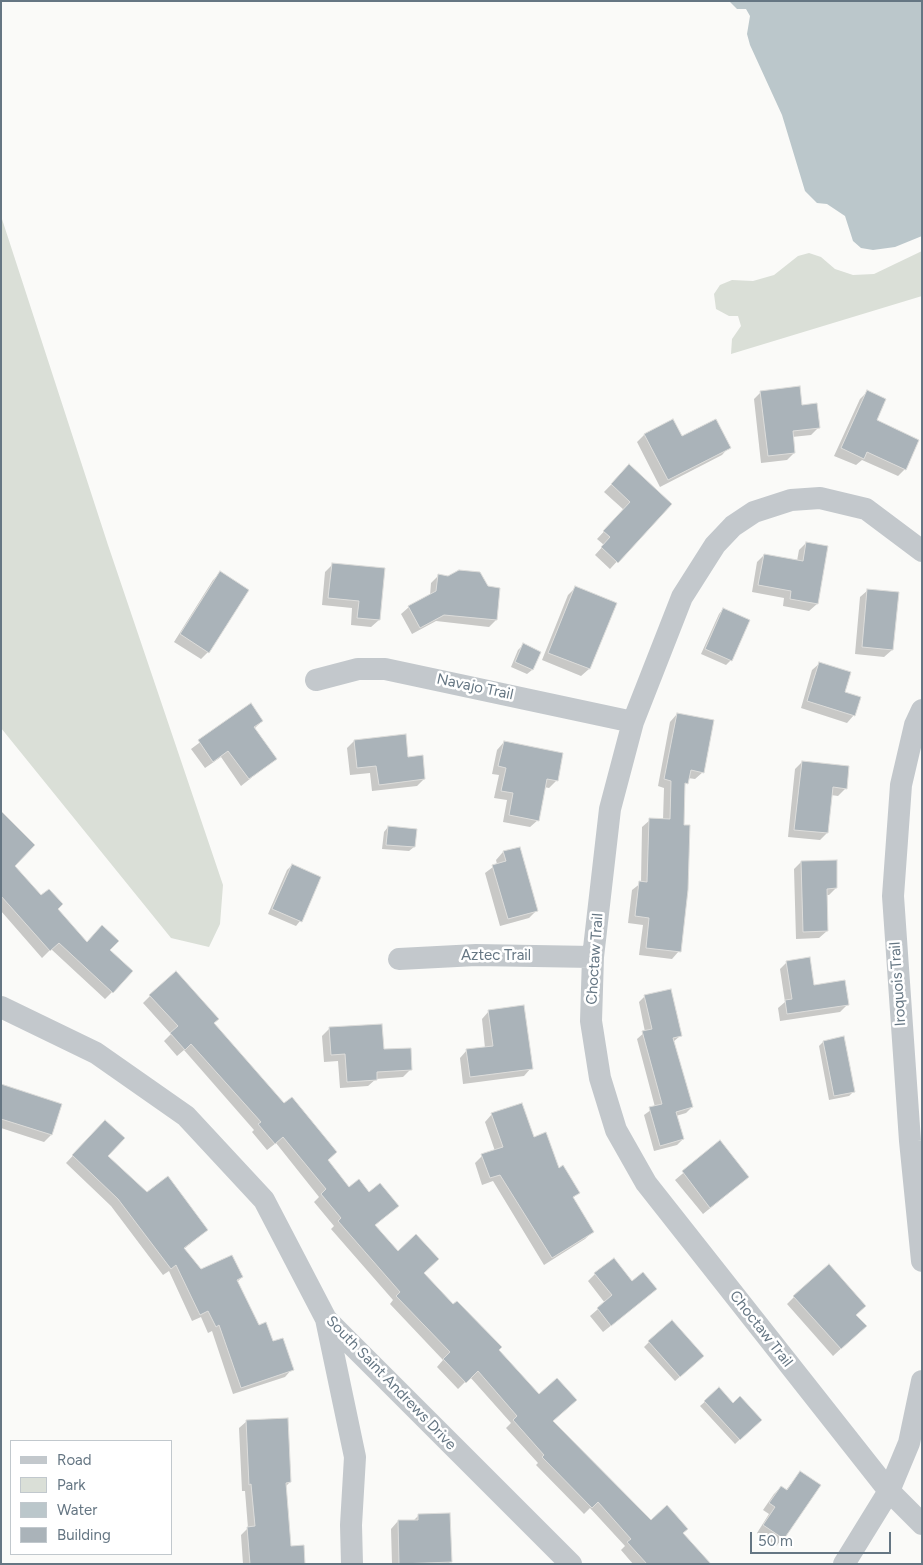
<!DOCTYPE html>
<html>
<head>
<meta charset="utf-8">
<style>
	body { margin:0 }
	#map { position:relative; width:923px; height:1565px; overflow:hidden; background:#fafaf8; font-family:Figtree,sans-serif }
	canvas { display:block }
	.frame { position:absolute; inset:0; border:2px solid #657683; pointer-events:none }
	.legend { position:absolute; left:10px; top:1440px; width:162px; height:115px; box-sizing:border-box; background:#fff; border:1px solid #c1c8cd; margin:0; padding:6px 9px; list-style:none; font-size:15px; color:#657683 }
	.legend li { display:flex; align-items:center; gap:10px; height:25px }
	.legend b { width:25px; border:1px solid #c1c8cd }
	.scale { position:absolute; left:750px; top:1532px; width:141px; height:22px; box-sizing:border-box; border:2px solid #657683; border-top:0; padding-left:6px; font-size:15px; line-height:18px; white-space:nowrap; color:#657683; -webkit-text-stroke:4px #fff; paint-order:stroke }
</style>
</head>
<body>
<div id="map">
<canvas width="923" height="1565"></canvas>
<div class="frame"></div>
<ul class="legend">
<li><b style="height:6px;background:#c3c8cc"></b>Road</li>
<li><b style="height:14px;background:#dadfd7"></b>Park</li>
<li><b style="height:14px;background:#bbc7cb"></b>Water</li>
<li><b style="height:14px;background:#aab3b9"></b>Building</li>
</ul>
<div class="scale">50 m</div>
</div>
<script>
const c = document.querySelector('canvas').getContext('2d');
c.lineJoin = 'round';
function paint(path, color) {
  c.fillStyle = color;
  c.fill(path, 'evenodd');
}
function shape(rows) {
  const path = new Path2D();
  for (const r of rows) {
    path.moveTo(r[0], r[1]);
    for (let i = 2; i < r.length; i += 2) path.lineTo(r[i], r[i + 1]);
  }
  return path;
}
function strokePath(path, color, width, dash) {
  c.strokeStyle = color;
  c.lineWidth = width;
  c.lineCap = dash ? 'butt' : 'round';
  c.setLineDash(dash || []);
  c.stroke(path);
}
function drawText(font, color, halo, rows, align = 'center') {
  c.font = font + ' Figtree,sans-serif';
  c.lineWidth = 5;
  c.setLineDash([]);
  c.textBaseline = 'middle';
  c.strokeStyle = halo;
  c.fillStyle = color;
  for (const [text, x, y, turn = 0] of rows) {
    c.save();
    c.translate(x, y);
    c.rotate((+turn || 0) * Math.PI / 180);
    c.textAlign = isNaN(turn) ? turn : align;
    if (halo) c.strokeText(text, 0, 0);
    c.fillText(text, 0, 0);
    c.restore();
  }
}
paint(shape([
	[1,216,108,545,223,885,220,924,209,947,171,938,1,728],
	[922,251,922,296,731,354,732,339,741,326,738,316,729,316,716,309,714,294,720,285,732,280,753,281,774,275,798,256,809,253,821,257,835,269,853,275,874,274]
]), '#dadfd7');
paint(shape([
	[729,1,922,1,922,236,895,247,873,250,861,248,853,241,845,216,827,204,817,203,805,191,782,115,750,45,747,34,750,16,746,9,737,9]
]), '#bbc7cb');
paint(shape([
	[761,392,801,406,818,428,811,435,792,437,794,453,787,460,761,463,754,399],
	[867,392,875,421,905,469,898,476,862,460,856,465,834,456,860,399],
	[673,420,682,438,729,447,722,455,660,487,637,442,644,435],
	[629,466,670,504,610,569,595,555,604,545,597,539,624,510,604,492],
	[806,543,826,547,817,604,809,611,783,606,784,598,752,592,757,562,764,555,797,561,799,550],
	[332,565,383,570,379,620,371,627,351,625,352,608,322,605,325,572],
	[220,573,208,652,201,659,174,642,213,580],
	[438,576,496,620,489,627,436,621,412,634,401,614,409,607,430,596,431,583],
	[575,588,615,604,589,669,581,676,542,660,568,595],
	[868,590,892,650,884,657,855,654,860,597],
	[723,609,731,660,726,665,701,654,719,614],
	[523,645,532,670,527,674,511,667,518,650],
	[820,663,844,693,854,715,847,723,801,708,812,670],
	[250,705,262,721,254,729,275,759,241,786,221,757,205,768,191,749],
	[677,714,703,772,695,779,688,778,684,787,679,951,672,959,639,955,643,925,628,923,632,890,641,883,642,827,650,820,663,820,664,788,658,786,670,722],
	[354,741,407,758,424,779,417,786,372,791,370,773,350,775,347,748],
	[504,742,562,754,556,781,549,788,544,787,538,820,530,827,503,822,507,800,494,798,499,775,492,774,497,750],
	[802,762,846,788,838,796,831,795,827,833,820,840,788,837,795,769],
	[1,824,13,865,86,943,109,950,112,992,105,999,51,949,42,958,1,911],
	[388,827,414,847,409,851,382,849,384,832],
	[519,848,536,911,529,918,500,926,485,873,497,864,496,860,503,852],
	[801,862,836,888,829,895,826,895,827,931,819,938,796,939,794,869],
	[292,865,300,921,296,926,268,914,287,870],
	[787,962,813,986,847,1005,840,1012,780,1021,778,1008,785,1002,780,969],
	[150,996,212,1024,348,1189,369,1194,397,1206,374,1226,398,1253,423,1273,498,1350,552,1421,651,1522,682,1533,707,1564,633,1564,621,1550,625,1546,590,1508,584,1514,536,1465,538,1463,506,1428,511,1423,470,1377,458,1389,437,1367,443,1360,390,1304,393,1300,331,1229,334,1226,314,1202,319,1197,276,1143,267,1150,252,1132,254,1130,184,1050,177,1056,164,1041,171,1034,143,1003],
	[645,996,680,1036,673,1042,692,1107,686,1113,676,1116,683,1139,677,1145,654,1151,644,1115,655,1107,637,1039,645,1032,639,1002],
	[489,1011,531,1068,524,1076,463,1084,460,1058,467,1050,485,1048,482,1019],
	[330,1028,383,1051,411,1069,403,1077,376,1079,368,1086,340,1088,338,1061,324,1062,322,1036],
	[823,1042,854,1091,849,1096,829,1100,819,1046],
	[1,1086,61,1105,51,1135,44,1142,1,1128],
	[492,1114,533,1138,578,1193,572,1199,592,1232,585,1239,544,1265,493,1181,482,1185,475,1163,482,1156,495,1151,485,1122],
	[98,1129,107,1156,147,1193,207,1230,184,1249,201,1271,242,1277,237,1282,258,1326,292,1369,285,1377,233,1394,212,1331,208,1333,201,1317,192,1321,169,1271,163,1275,111,1206,66,1163],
	[720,1142,740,1184,703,1214,675,1180],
	[595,1274,632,1283,648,1296,603,1332,590,1316,605,1303,588,1281],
	[794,1297,855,1315,858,1333,833,1356,787,1304],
	[649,1342,698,1361,675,1381,644,1347],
	[719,1389,733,1404,760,1420,735,1444,700,1406],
	[247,1421,290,1482,285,1487,290,1547,303,1564,243,1564,241,1535,248,1528,245,1491,242,1491,239,1428],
	[800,1473,783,1538,776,1546,757,1533,769,1514,763,1510,774,1494,781,1487,786,1490],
	[418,1516,451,1561,448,1564,392,1564,391,1529,398,1521,413,1521]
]), '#0003');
const building = shape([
	[800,386,802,405,817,403,820,428,793,431,795,453,768,456,760,391,800,386],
	[867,390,886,399,877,420,919,440,906,470,867,452,864,459,841,448,867,390],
	[673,419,682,436,716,419,731,448,668,480,644,434,673,419],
	[629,464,672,504,618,563,601,547,610,537,603,531,630,502,611,484,629,464],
	[806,542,828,546,818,604,790,599,791,591,758,585,764,554,803,561,806,542],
	[332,563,385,568,380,620,357,618,359,601,328,598,332,563],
	[459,570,480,572,488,586,500,588,497,620,444,615,420,628,408,606,436,591,438,574,448,576,459,570],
	[220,571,249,590,209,653,180,634,220,571],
	[575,586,617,603,590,669,548,653,575,586],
	[867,589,899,592,893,650,862,647,867,589],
	[723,608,750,620,732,661,705,649,723,608],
	[523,643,541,652,533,670,515,662,523,643],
	[819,662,851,672,845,692,861,697,855,716,807,701,819,662],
	[251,703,263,721,254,727,277,759,249,779,228,751,213,762,198,740,251,703],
	[677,713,714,720,704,773,691,770,688,784,685,783,684,825,690,825,688,890,681,952,646,948,649,918,635,916,639,881,647,882,649,818,670,819,671,781,664,779,677,713],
	[406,734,408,757,423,755,425,779,379,785,376,766,357,768,354,740,406,734],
	[504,741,563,753,558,781,547,779,539,821,509,815,513,793,501,791,506,768,498,766,504,741],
	[802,761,849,766,847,789,833,787,828,833,794,830,802,761],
	[1,811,35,845,15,866,41,895,49,889,63,904,58,909,87,942,102,925,119,941,110,950,133,971,113,993,59,943,50,951,1,896,1,811],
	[388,826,417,829,415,847,386,845,388,826],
	[520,847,538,911,508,919,492,865,506,861,503,851,520,847],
	[837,860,837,888,827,889,828,931,803,932,801,861,837,860],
	[292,864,321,877,302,922,272,909,292,864],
	[810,957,814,985,845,980,849,1005,787,1014,785,1000,792,999,786,961,810,957],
	[176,971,219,1019,214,1023,284,1103,292,1097,337,1152,328,1160,349,1187,359,1179,369,1192,380,1183,399,1206,375,1225,398,1251,416,1234,439,1259,424,1273,453,1304,457,1301,502,1347,499,1350,539,1394,557,1378,577,1400,553,1421,651,1520,667,1505,688,1529,683,1533,711,1564,647,1564,627,1542,631,1539,598,1502,592,1508,542,1457,544,1455,513,1420,517,1416,478,1371,466,1383,443,1359,450,1352,396,1296,400,1292,338,1221,341,1218,321,1194,326,1189,283,1137,275,1144,258,1124,261,1122,191,1044,185,1050,170,1033,178,1026,149,995,176,971],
	[671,989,682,1036,673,1038,693,1107,676,1112,684,1139,660,1146,649,1107,662,1104,642,1031,652,1029,644,995,671,989],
	[524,1005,533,1069,470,1077,466,1049,493,1046,488,1010,524,1005],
	[382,1024,384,1049,411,1048,412,1070,377,1072,377,1080,347,1082,345,1054,331,1055,329,1027,382,1024],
	[844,1036,855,1092,834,1096,823,1041,844,1036],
	[1,1084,62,1104,52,1135,1,1119,1,1084],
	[522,1103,534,1137,546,1132,559,1168,563,1165,580,1193,573,1197,594,1232,552,1258,500,1175,490,1178,481,1154,503,1147,491,1113,522,1103],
	[105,1120,125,1138,108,1156,147,1192,168,1176,208,1230,184,1248,201,1269,232,1255,243,1277,237,1280,259,1325,266,1322,273,1341,283,1338,294,1370,241,1388,219,1325,216,1327,208,1311,200,1315,176,1265,171,1269,118,1199,72,1155,105,1120],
	[720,1140,749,1177,710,1208,682,1171,720,1140],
	[614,1258,632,1281,643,1272,657,1289,611,1326,597,1308,612,1295,594,1273,614,1258],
	[829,1264,866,1306,856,1315,867,1326,841,1349,793,1296,829,1264],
	[672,1320,704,1356,680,1377,648,1341,672,1320],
	[719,1387,733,1403,740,1396,762,1420,740,1440,704,1401,719,1387],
	[288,1418,291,1482,286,1483,291,1546,304,1545,305,1564,250,1564,247,1527,255,1526,251,1484,249,1485,246,1420,288,1418],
	[800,1471,821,1485,784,1539,763,1525,775,1507,769,1503,781,1486,787,1490,800,1471],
	[450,1513,452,1562,399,1564,398,1520,418,1520,418,1514,450,1513]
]);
paint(building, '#aab3b9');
strokePath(building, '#dcdcda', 1);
strokePath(shape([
	[922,551,866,509,820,498,791,500,754,512,733,526,715,545,682,597,633,722,610,809,593,957,591,1021,600,1078,616,1130,646,1183,889,1491,922,1524],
	[316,680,358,669,385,669,633,722],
	[922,710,915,725,901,785,893,896,910,1141,922,1261],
	[399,959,476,955,593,957],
	[1,1007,96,1053,186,1116,264,1200,326,1319,571,1564],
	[326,1319,355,1457,351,1525,352,1564],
	[844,1564,889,1491,909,1443,922,1381]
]), '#c3c8cc', 22);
drawText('15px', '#657683', '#fff', [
	["Navajo Trail",475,687,12],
	["Aztec Trail",496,956],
	["Choctaw Trail",595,959,-86],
	["Iroquois Trail",898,984,-94],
	["Choctaw Trail",761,1329,52],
	["South Saint Andrews Drive",391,1383,46]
]);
</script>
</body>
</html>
